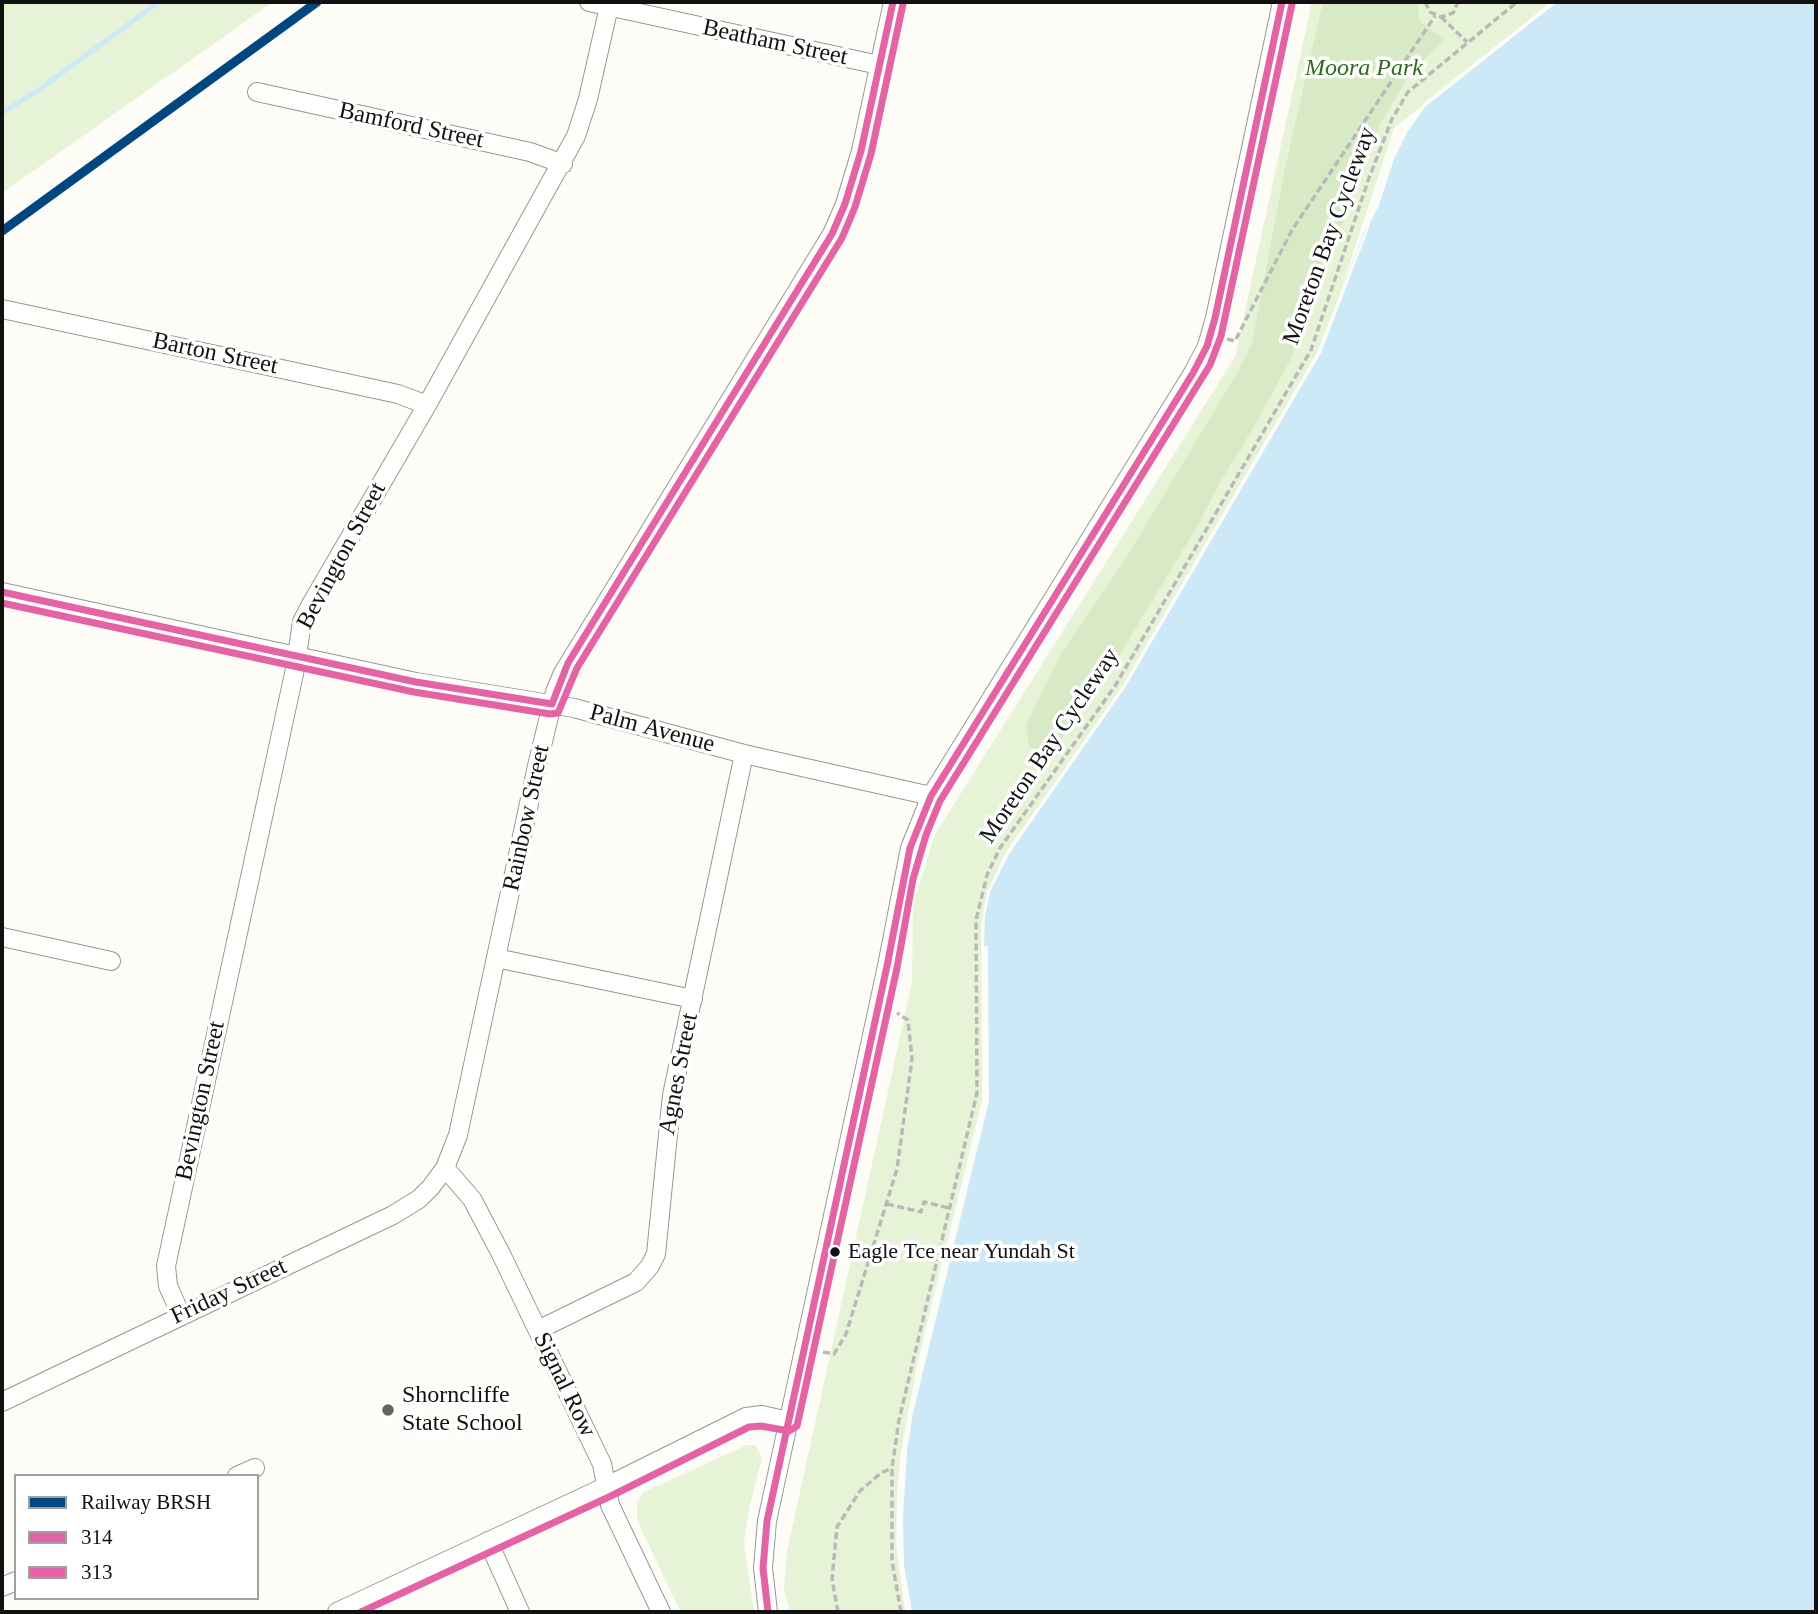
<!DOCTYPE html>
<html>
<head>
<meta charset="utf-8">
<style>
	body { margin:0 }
	#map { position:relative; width:1818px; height:1614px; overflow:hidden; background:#fdfcf7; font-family:Georgia,serif }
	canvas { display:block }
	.frame { position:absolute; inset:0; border:4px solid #111; pointer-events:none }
	.legend { position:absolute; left:14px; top:1474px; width:245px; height:126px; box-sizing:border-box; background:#fff; border:2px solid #a0a0a0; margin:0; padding:9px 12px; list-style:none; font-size:21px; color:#111 }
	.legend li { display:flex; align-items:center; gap:14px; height:35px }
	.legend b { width:35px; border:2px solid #a0a0a0 }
</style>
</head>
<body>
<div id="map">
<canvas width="1818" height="1614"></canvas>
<div class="frame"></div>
<ul class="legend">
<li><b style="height:9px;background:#00467f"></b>Railway BRSH</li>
<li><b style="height:9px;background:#e463a4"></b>314</li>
<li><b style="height:9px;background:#e463a4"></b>313</li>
</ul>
</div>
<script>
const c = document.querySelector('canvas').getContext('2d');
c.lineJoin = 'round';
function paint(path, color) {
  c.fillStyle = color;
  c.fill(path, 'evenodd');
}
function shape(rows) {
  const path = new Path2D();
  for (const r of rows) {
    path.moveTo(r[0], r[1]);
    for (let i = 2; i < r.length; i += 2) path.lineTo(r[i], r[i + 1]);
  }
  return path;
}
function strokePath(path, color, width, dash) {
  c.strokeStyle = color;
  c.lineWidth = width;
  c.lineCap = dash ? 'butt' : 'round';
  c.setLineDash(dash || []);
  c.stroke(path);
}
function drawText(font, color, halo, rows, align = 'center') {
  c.font = font + ' Georgia,serif';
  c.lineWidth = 7;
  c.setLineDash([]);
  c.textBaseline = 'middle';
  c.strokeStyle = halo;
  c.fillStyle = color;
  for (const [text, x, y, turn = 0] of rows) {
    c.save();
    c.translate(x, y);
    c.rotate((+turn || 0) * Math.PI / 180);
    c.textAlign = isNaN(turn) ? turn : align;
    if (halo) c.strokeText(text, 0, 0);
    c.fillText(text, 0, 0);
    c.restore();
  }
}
paint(shape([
	[2,2,273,2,2,193],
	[1312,2,1556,2,1394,128,1319,357,985,1105,907,1612,790,1612,784,1590,787,1551,912,982,913,907,934,836,1235,357],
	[747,1445,755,1445,762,1458,749,1508,744,1542,754,1612,681,1612,642,1531,637,1518,637,1502,644,1492]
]), '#e7f3d7');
paint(shape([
	[1323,2,1417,2,1420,22,1445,39,1411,73,1380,124,1293,355,1255,425,1219,484,1198,525,1116,661,1081,702,1064,734,1046,759,1029,746,1026,725,1060,655,1126,558,1236,375,1252,343,1285,168]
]), '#d8eac5');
paint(shape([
	[1557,2,1816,2,1816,1612,905,1612,896,1546,897,1490,901,1451,917,1364,982,1100,981,925,987,892,1006,852,1122,686,1317,352,1364,232,1378,208,1394,159,1408,131,1426,106]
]), '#cde8f7');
paint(shape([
	[1551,2,1557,2,1426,106,1405,129,1424,103],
	[1379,196,1367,233,1321,353,1125,688,1009,854,990,892,985,916,984,946,988,946,989,1101,913,1413,907,1451,903,1518,904,1565,912,1612,905,1612,896,1546,897,1490,901,1451,917,1364,982,1100,981,925,987,892,1006,852,1122,686,1317,352]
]), '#fdfcf7');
strokePath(shape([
	[2,113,37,91,159,2]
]), '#cde8f7', 5);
const minor = shape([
	[589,2,879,65],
	[257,92,530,152,563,164],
	[2,309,398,394,427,405],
	[2,592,416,682,574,708,744,754,931,796],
	[2,937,111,961],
	[496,958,693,999],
	[445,1168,472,1199,501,1254,602,1464,610,1505,661,1612],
	[181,1315,168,1286,166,1266,295,669,302,622,310,606,427,405,576,136,588,99,610,2],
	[538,1330,636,1282,650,1266,656,1254,672,1095,744,754],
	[2,1402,393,1215,419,1199,431,1187,445,1168,458,1135,537,766,555,692,563,673,832,234,845,204,861,151,893,2],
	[237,1476,255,1468],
	[488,1541,520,1612],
	[2,1587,16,1581],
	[337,1612,607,1486,746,1417,762,1415,788,1421],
	[768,1612,763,1568,767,1521,887,966,910,848,931,796,1193,373,1207,346,1215,318,1282,2]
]);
strokePath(minor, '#979795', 20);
strokePath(shape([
	[1425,2,1430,12,1441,17,1453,13,1458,2],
	[1441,17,1467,42],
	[1227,339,1235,341,1292,230,1435,16],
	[887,1204,921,1212,924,1202,949,1208],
	[823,1352,834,1354,846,1334,897,1169,912,1059,908,1020,897,1013],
	[838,1612,832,1579,837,1527,860,1491,881,1473,892,1468],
	[901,1612,892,1561,892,1468,899,1420,977,1093,976,920,987,875,1000,848,1115,686,1311,350,1369,178,1392,119,1408,92,1517,2]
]), '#b9b9b8', 3.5, [7, 3.5]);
strokePath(minor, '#fffffe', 18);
strokePath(shape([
	[2,592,416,682,552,704],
	[552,704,568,663,832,234,845,204,861,151,893,2],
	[768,1612,763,1568,767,1521,887,966,910,848,931,796,1193,373,1207,346,1215,318,1282,2]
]), '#e463a4', 7);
strokePath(shape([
	[2,603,414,692,550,714,558,713,577,668,842,238,855,207,871,154,903,4],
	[361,1612,611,1496,749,1427,761,1426,789,1431,797,1426,897,968,913,879,926,835,940,801,1210,365,1221,336,1292,4]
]), '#e463a4', 7);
strokePath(shape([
	[2,231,317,2]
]), '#00467f', 9);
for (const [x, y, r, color] of [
	[835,1252,6,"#111"],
	[388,1410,7,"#646362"]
]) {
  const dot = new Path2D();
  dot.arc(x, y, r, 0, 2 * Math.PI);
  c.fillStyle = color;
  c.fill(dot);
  strokePath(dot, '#fff', 2.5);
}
drawText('22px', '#111', '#fff', [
	["Eagle Tce near Yundah St",848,1252]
], 'left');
drawText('24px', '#111', '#fff', [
	["Beatham Street",775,43,12],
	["Bamford Street",411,126,12],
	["Moreton Bay Cycleway",1330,236,-70],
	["Barton Street",215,354,12],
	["Bevington Street",342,556,-62],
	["Palm Avenue",652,729,15],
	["Moreton Bay Cycleway",1050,746,-56],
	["Rainbow Street",527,818,-78],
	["Agnes Street",679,1074,-79],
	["Bevington Street",201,1101,-78],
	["Friday Street",229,1292,-25],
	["Signal Row",564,1385,64]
]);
drawText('italic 24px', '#2f6b1f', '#fff', [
	["Moora Park",1364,69]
]);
drawText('24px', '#111', '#fff', [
	["Shorncliffe",402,1396],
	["State School",402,1424]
], 'left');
</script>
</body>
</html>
